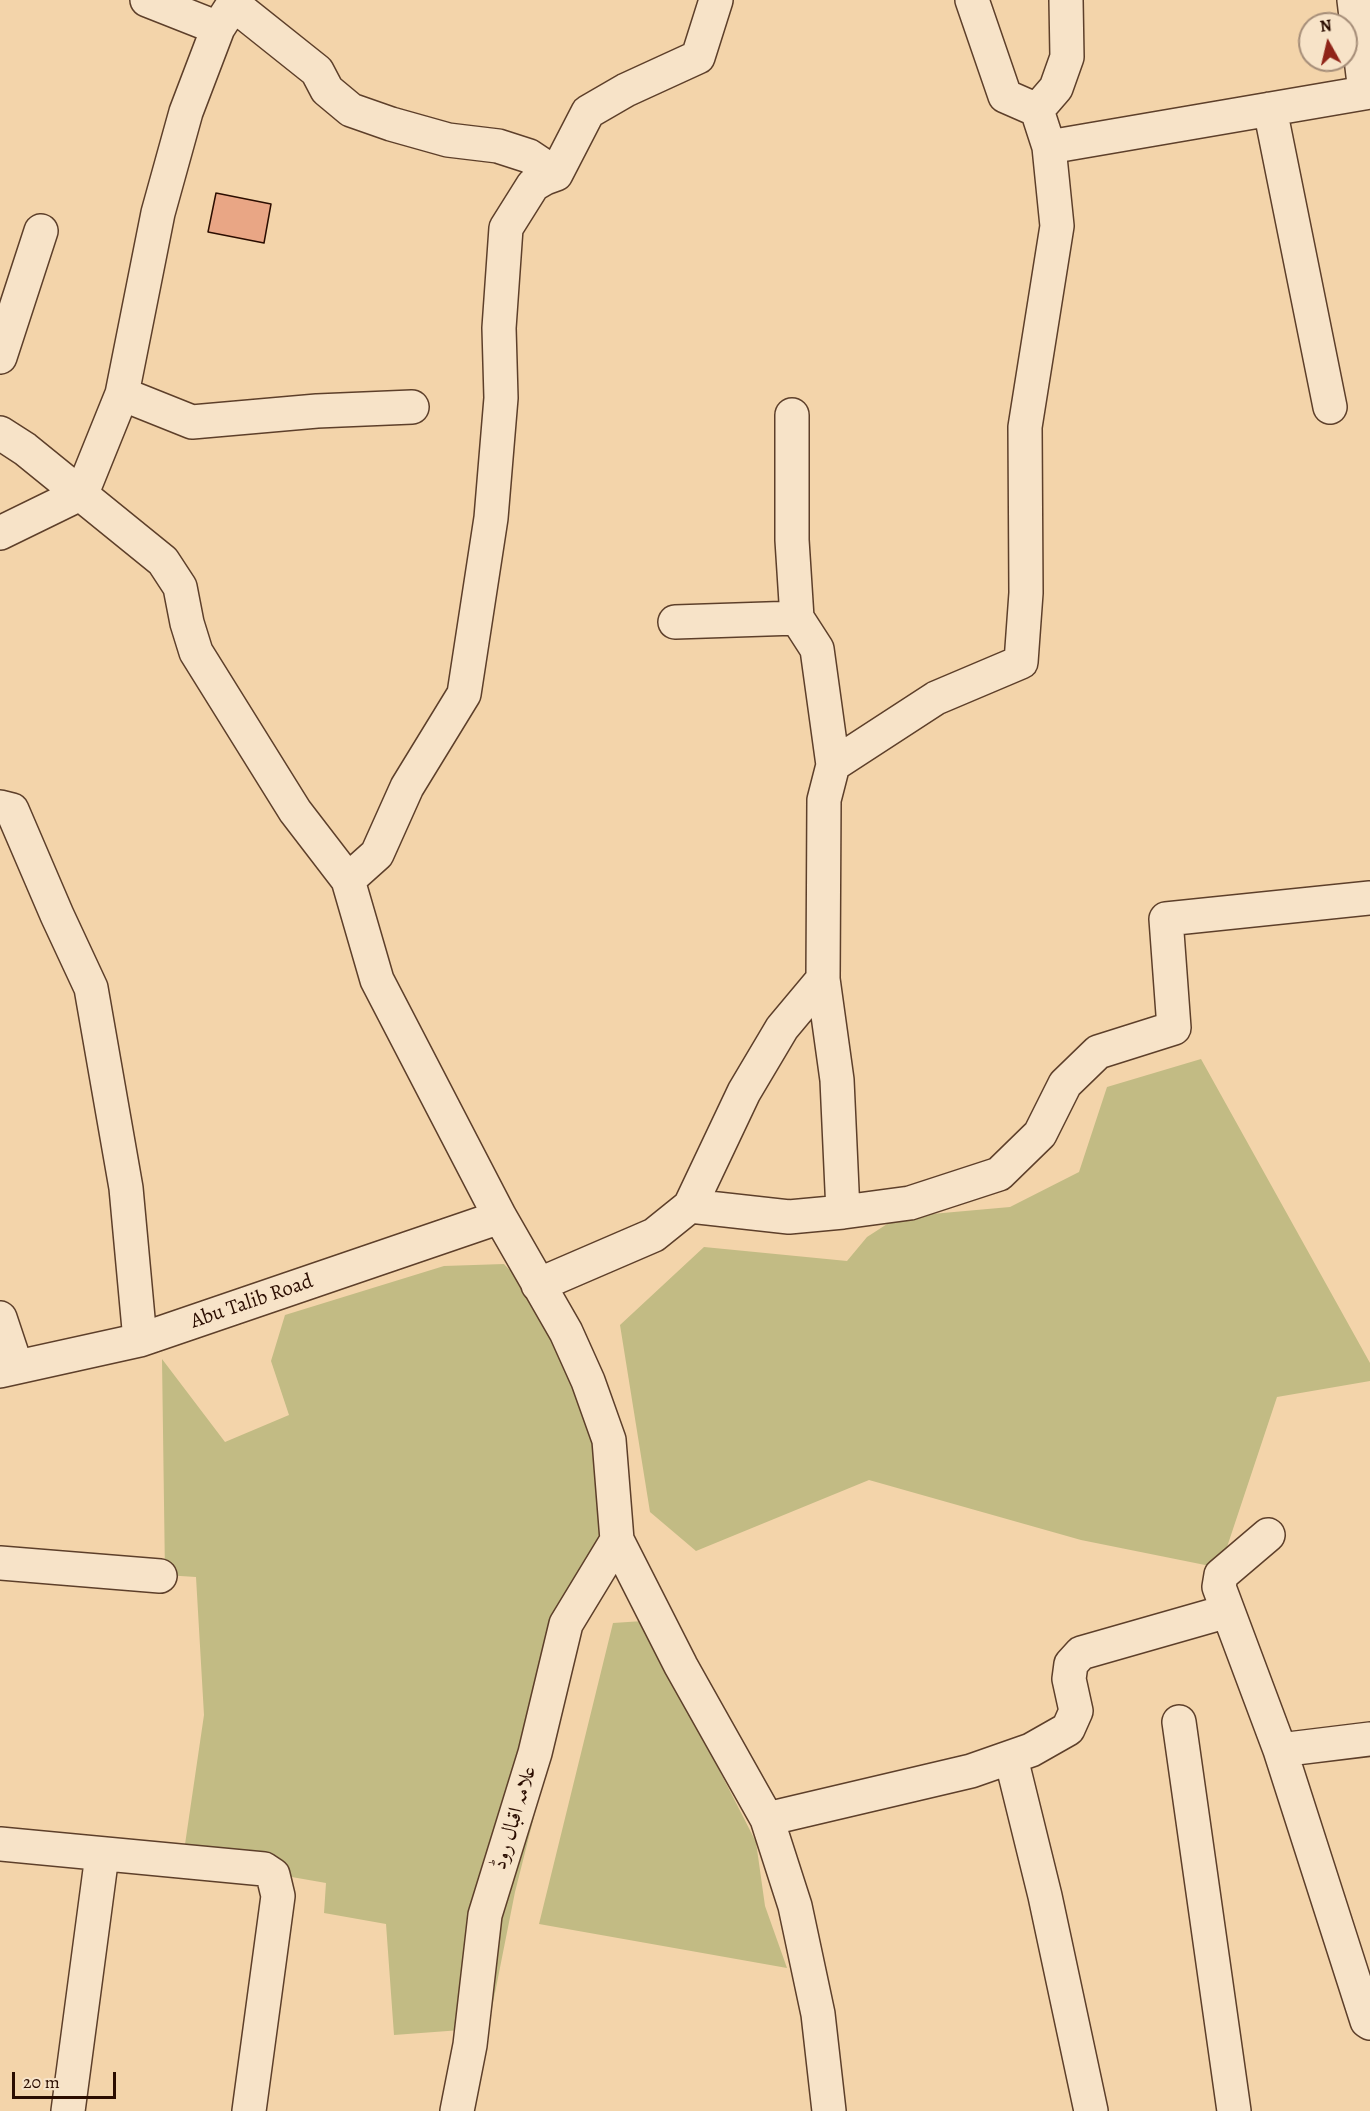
<!DOCTYPE html>
<html>
<head>
<meta charset="utf-8">
<style>
	body { margin:0 }
	#map { position:relative; width:1370px; height:2111px; overflow:hidden; background:#f3d4aa; font-family:Alegreya,serif }
	canvas { display:block }
	.north { position:absolute; left:1298px; top:12px; width:60px; height:60px; box-sizing:border-box; background:#f7e3c8; border:2px solid #a58d78; border-radius:50%; rotate:352deg; font-size:16px; font-weight:700; line-height:24px; text-align:center; color:#2b0d00 }
	.north::after { content:''; display:block; margin:auto; width:21px; height:27px; background:#8f2418; clip-path:polygon(50% 0,100% 100%,50% 72%,0 100%) }
	.scale { position:absolute; left:12px; top:2072px; width:104px; height:27px; box-sizing:border-box; border:3px solid #2b0d00; border-top:0; padding-left:8px; font-size:18px; line-height:21px; white-space:nowrap; color:#2b0d00; -webkit-text-stroke:4px #f7e3c8; paint-order:stroke }
</style>
</head>
<body>
<div id="map">
<canvas width="1370" height="2111"></canvas>
<div class="north">N</div>
<div class="scale">20 m</div>
</div>
<script>
const c = document.querySelector('canvas').getContext('2d');
c.lineJoin = 'round';
function paint(path, color) {
  c.fillStyle = color;
  c.fill(path, 'evenodd');
}
function shape(rows) {
  const path = new Path2D();
  for (const r of rows) {
    path.moveTo(r[0], r[1]);
    for (let i = 2; i < r.length; i += 2) path.lineTo(r[i], r[i + 1]);
  }
  return path;
}
function strokePath(path, color, width, dash) {
  c.strokeStyle = color;
  c.lineWidth = width;
  c.lineCap = dash ? 'butt' : 'round';
  c.setLineDash(dash || []);
  c.stroke(path);
}
function drawText(font, color, halo, rows, align = 'center') {
  c.font = font + ' Alegreya,Amiri,serif';
  c.lineWidth = 4.5;
  c.setLineDash([]);
  c.textBaseline = 'middle';
  c.strokeStyle = halo;
  c.fillStyle = color;
  for (const [text, x, y, turn = 0] of rows) {
    c.save();
    c.translate(x, y);
    c.rotate((+turn || 0) * Math.PI / 180);
    c.textAlign = isNaN(turn) ? turn : align;
    if (halo) c.strokeText(text, 0, 0);
    c.fillText(text, 0, 0);
    c.restore();
  }
}
paint(shape([
	[1201,1059,1370,1363,1370,1381,1277,1397,1220,1568,1081,1540,869,1480,696,1551,650,1512,620,1325,704,1247,847,1261,867,1237,898,1217,1010,1207,1079,1172,1107,1087],
	[504,1264,553,1316,596,1420,609,1520,515,1892,488,2028,394,2035,386,1924,324,1913,326,1883,183,1858,204,1715,196,1577,165,1575,162,1359,225,1442,289,1415,271,1361,285,1315,444,1266],
	[643,1621,756,1842,765,1906,787,1968,539,1924,613,1623]
]), '#c2bb84');
const building = shape([
	[216,193,271,204,264,243,208,232,216,193]
]);
paint(building, '#e9a685');
strokePath(building, '#2b0d00', 1.5);
const minor = shape([
	[147,0,218,28],
	[972,0,1005,96,1037,110,1056,88,1067,57,1066,0],
	[1354,0,1365,92],
	[233,4,317,71,327,90,351,110,391,124,448,140,498,146,529,156,556,174],
	[1270,109,1330,407],
	[1049,147,1370,92],
	[0,357,41,231],
	[122,394,192,422,317,411,412,407],
	[792,415,792,540,797,618],
	[0,433,25,449,163,561,180,587,187,623,196,652,295,811,348,880,377,980,500,1217,566,1332,588,1381,609,1440,617,1540,681,1666,767,1819,795,1906,818,2014,829,2111],
	[0,533,82,493,122,394,158,213,186,112,218,28,236,0],
	[675,622,797,618,817,649,833,765],
	[0,807,12,810,57,915,91,988,126,1188,140,1340],
	[348,880,377,854,407,787,464,694,491,518,501,398,499,328,506,228,533,185,545,178,556,174,588,112,626,90,698,57,716,0],
	[823,979,837,1080,843,1212,910,1203,999,1174,1040,1134,1065,1084,1098,1052,1174,1028,1166,919,1370,898],
	[690,1206,789,1217,843,1212],
	[538,1285,654,1235,690,1206,744,1092,782,1028,823,979,824,800,833,765,936,698,1021,662,1026,593,1025,427,1057,226,1049,147,1037,110],
	[0,1318,16,1366],
	[0,1371,140,1340,500,1217],
	[1268,1535,1221,1575,1219,1587,1280,1750,1367,2021,1370,2023],
	[0,1563,160,1576],
	[1179,1722,1234,2111],
	[1280,1750,1370,1739],
	[1011,1758,1045,1896,1091,2111],
	[767,1819,971,1771,1031,1750,1068,1729,1076,1711,1069,1679,1071,1664,1081,1653,1228,1611],
	[0,1844,264,1869,273,1875,278,1896,249,2111],
	[68,2111,102,1855],
	[457,2111,470,2045,485,1915,535,1753,566,1624,617,1540]
]);
strokePath(minor, '#5d3f2a', 36);
strokePath(minor, '#f7e3c8', 33);
drawText('21px', '#2b0d00', '#f7e3c8', [
	["Abu Talib Road",252,1302,-19],
	["علامہ اقبال روڈ",515,1818,-73]
]);
</script>
</body>
</html>
